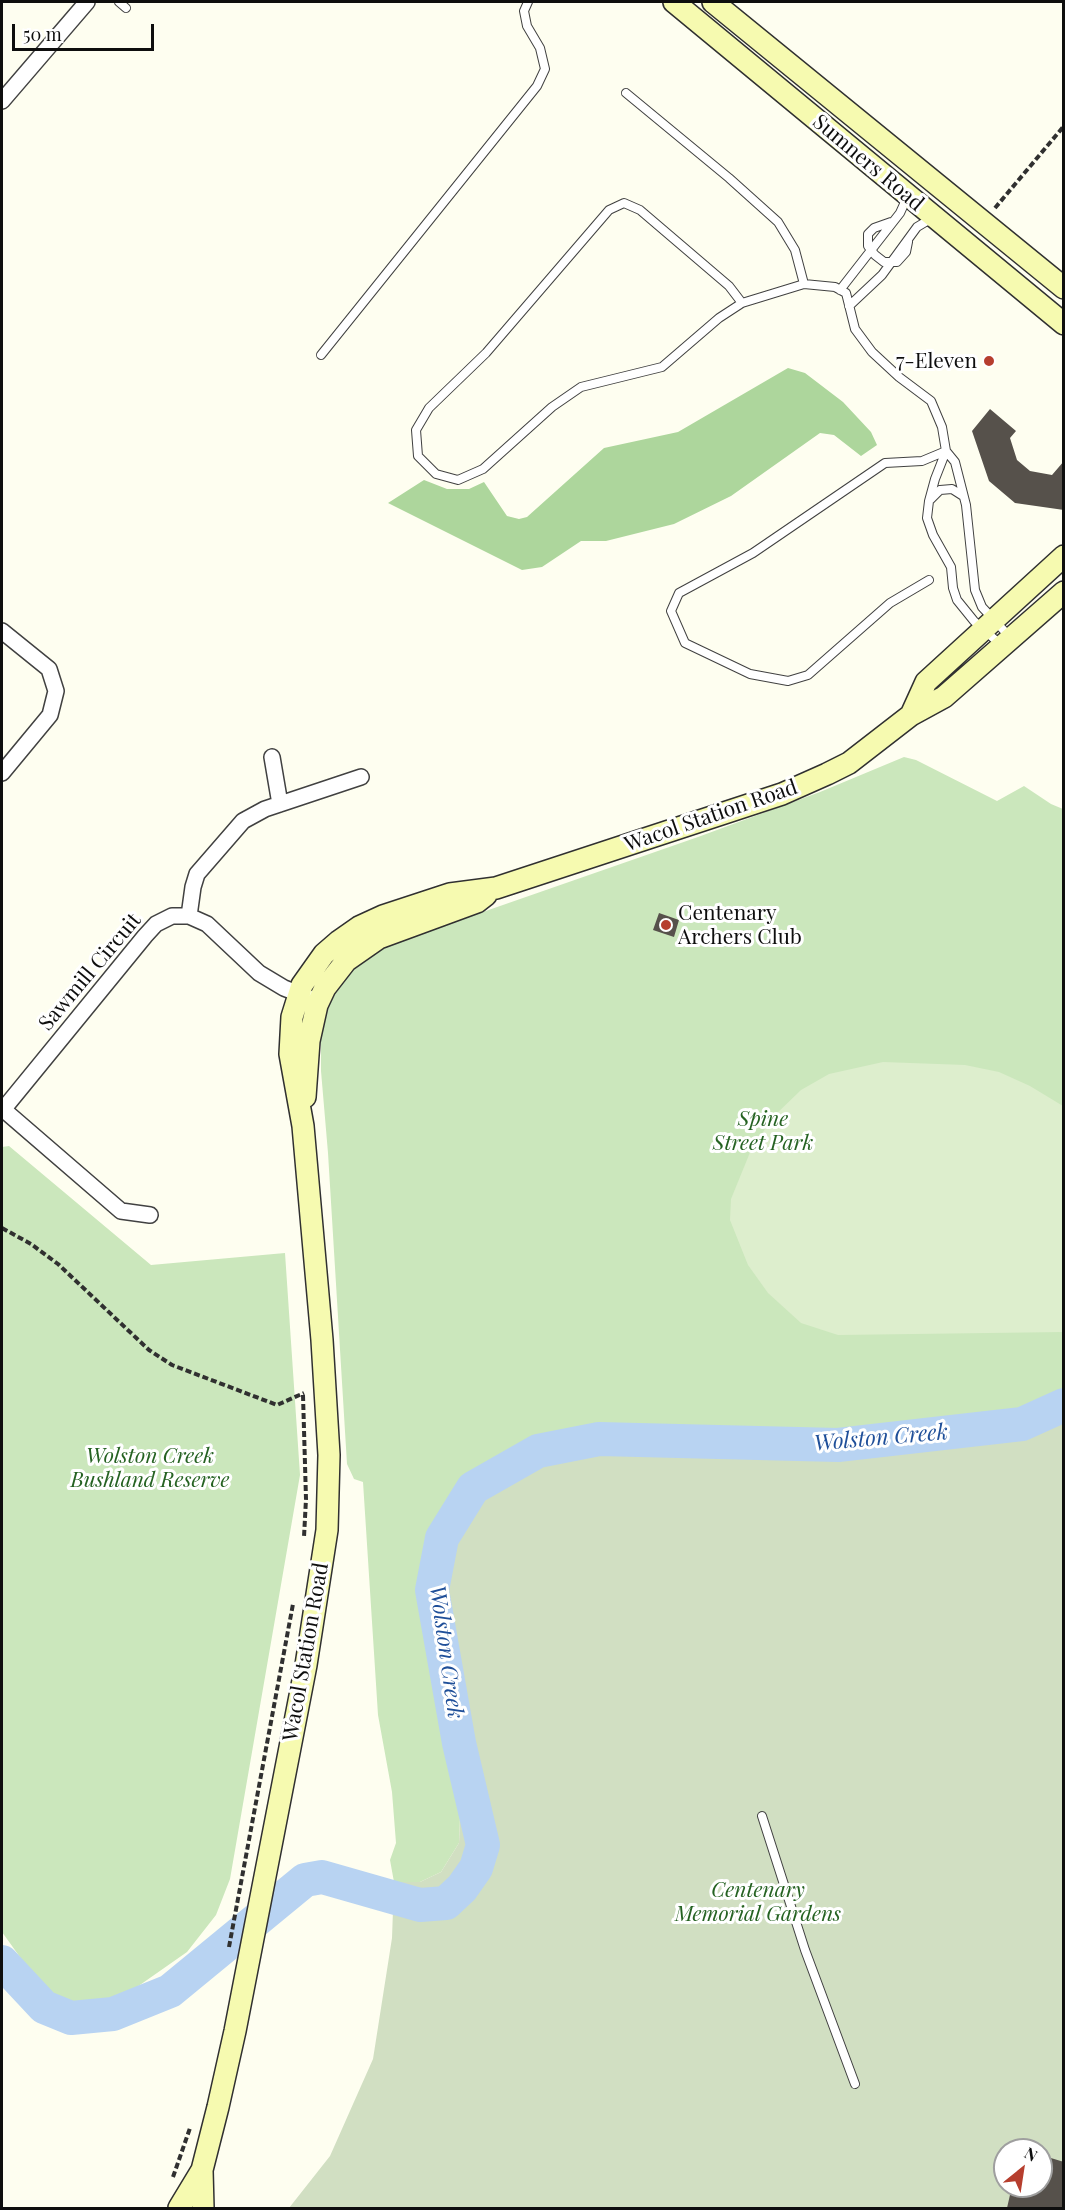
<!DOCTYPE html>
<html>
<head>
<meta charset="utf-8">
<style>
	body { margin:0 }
	#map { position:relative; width:1065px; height:2210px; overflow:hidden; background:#fefef0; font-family:"Playfair Display",serif }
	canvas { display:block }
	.frame { position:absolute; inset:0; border:3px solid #0e0e0e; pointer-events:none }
	.north { position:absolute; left:993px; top:2138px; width:60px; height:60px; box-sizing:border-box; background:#fff; border:2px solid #9f9f9f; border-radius:50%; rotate:30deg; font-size:16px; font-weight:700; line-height:24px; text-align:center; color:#0e0e0e }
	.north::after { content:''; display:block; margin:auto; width:21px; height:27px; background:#b63e2e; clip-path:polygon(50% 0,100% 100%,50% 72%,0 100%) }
	.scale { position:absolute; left:12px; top:24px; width:142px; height:27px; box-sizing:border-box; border:3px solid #0e0e0e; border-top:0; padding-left:8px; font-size:18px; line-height:21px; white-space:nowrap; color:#0e0e0e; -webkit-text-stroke:4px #fff; paint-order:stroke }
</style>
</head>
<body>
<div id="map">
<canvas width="1065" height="2210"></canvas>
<div class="frame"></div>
<div class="north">N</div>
<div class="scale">50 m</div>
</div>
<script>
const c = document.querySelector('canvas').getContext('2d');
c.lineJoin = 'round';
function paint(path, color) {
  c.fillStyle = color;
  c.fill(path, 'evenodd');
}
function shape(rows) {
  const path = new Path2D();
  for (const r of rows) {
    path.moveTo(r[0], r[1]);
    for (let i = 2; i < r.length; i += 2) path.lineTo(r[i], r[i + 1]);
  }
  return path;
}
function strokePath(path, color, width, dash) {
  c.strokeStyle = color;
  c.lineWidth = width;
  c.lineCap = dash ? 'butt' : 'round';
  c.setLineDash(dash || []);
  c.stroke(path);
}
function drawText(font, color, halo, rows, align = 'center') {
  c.font = font + ' "Playfair Display",serif';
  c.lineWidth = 6;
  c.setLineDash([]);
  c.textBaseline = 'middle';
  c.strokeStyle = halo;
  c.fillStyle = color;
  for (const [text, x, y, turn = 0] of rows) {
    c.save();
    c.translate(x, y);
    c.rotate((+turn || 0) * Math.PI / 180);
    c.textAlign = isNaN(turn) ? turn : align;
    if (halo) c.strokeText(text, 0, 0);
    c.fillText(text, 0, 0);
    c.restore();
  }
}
paint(shape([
	[904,757,916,760,997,801,1024,786,1051,804,1063,809,1063,1407,982,1435,936,1445,874,1441,835,1435,798,1436,747,1430,652,1432,617,1436,553,1452,528,1464,508,1464,489,1479,471,1486,420,1579,423,1618,461,1793,459,1843,441,1872,420,1882,394,1882,390,1860,396,1843,392,1792,378,1715,363,1482,354,1479,347,1464,328,1153,321,1071,321,1024,326,1008,337,986,346,974,374,953,391,944,698,837,820,792],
	[9,1146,151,1265,285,1253,300,1475,230,1879,216,1915,187,1952,117,2001,80,2005,45,1992,2,1932,2,1147]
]), '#cbe7bc');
paint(shape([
	[788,368,805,373,843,402,871,432,877,445,861,456,834,435,820,433,731,496,674,524,606,541,581,541,542,567,522,570,388,503,424,480,447,489,469,489,484,482,507,516,519,519,527,517,604,448,678,432]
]), '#add69c');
paint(shape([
	[1063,1407,1063,2208,289,2208,330,2156,373,2059,392,1938,394,1882,420,1882,441,1872,459,1843,461,1793,423,1618,420,1579,428,1547,453,1507,471,1486,489,1479,508,1464,528,1464,553,1452,617,1436,652,1432,747,1430,798,1436,835,1435,874,1441,936,1445,982,1435],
	[1005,2150,1041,2150,1041,2186,1005,2186]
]), '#d1dfc2');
paint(shape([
	[883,1062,965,1065,999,1072,1030,1086,1063,1106,1063,1332,838,1335,801,1323,768,1293,748,1265,730,1220,731,1199,751,1150,773,1117,801,1090,829,1074]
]), '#ddeecd');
strokePath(shape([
	[2,1962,44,2007,71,2018,113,2014,170,1991,305,1880,322,1877,420,1905,446,1903,462,1888,476,1868,483,1845,459,1743,432,1590,442,1538,473,1488,538,1451,599,1439,838,1445,1022,1424,1064,1405]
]), '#b8d3f2', 34);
paint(shape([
	[990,409,1016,431,1010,438,1017,460,1030,471,1052,475,1064,461,1064,510,1015,503,989,481,972,431],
	[659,913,679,920,674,937,653,930],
	[1041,2155,1064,2162,1064,2208,1007,2208,1012,2186,1041,2186]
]), '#56514b');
const lane = shape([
	[119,2,126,8],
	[626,93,729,178,778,222,795,250,804,284],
	[891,222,874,228,868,234,868,246,875,255,884,262,897,262,906,252,908,242],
	[840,290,900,213,905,202,904,196],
	[742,303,729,286,640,210,624,203,609,210,486,353,429,408,416,430,418,456,436,474,458,480,483,469,552,407,581,387,662,367,719,318,742,303,804,284,835,287,846,293,855,329,872,352,899,377,931,401,942,427,946,451,955,462,966,505,975,590,982,607,1009,636],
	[849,306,882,275,917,227,927,221,934,222],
	[321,355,537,86,545,69,540,48,527,26,524,11,528,2],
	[946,451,935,479,929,501,927,518,933,535,951,567,953,588,957,600,974,621,1001,645],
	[930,500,940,490,952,489,963,496],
	[929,580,890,603,808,675,788,681,750,674,685,643,671,611,679,593,753,553,885,463,922,461,946,451],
	[762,1816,805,1950,855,2084]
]);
const street = shape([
	[2,101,87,2],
	[2,631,49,669,56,691,50,715,2,773],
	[272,757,280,804],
	[189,916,193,887,197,874,243,821,265,809,361,777],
	[4,1110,121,1211,150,1215],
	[2,1111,145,936,156,924,172,916,189,916,207,924,259,973,284,988,307,997]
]);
const secondary = shape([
	[674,2,1064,324],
	[713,2,1064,288],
	[911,715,926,682,1064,556],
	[305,1097,309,1041,317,1005,325,988,346,961,379,938,477,902,486,895],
	[179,2208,202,2170],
	[203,2208,202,2170,218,2107,235,2031,306,1665,327,1530,329,1455,322,1340,303,1126,290,1054,292,1017,302,985,324,954,339,941,359,927,383,916,450,894,496,888,782,794,827,774,849,763,911,715,944,697,1064,592]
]);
strokePath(lane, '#414141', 10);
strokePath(street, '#414141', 18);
strokePath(secondary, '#303030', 24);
strokePath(shape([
	[995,208,1064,126],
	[2,1228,31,1244,58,1264,149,1350,172,1365,277,1405,304,1393],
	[303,1395,306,1499,304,1537],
	[229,1947,293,1604],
	[173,2177,190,2128]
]), '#303030', 4, [6, 3]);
strokePath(lane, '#fff', 8);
strokePath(street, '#fff', 15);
strokePath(secondary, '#f6fab0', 21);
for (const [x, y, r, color] of [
	[989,361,6,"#b63e2e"],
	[666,925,6,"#b63e2e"]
]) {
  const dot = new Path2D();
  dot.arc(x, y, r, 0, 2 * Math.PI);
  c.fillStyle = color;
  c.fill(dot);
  strokePath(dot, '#fff', 2);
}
drawText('21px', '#0e0e0e', '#fff', [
	["Sumners Road",868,163,40],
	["Wacol Station Road",711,816,-19],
	["Sawmill Circuit",90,972,-50],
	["Wacol Station Road",306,1652,-80]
]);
drawText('21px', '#0e0e0e', '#fff', [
	["7-Eleven",977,361],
	["Centenary",678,913,"left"],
	["Archers Club",678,937,"left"]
], 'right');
drawText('italic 21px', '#256222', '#fff', [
	["Spine",763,1119],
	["Street Park",763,1143],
	["Wolston Creek",150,1456],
	["Bushland Reserve",150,1480],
	["Centenary",758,1890],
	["Memorial Gardens",758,1914]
]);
drawText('italic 22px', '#1f4f99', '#fff', [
	["Wolston Creek",881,1438,-5],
	["Wolston Creek",446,1652,82]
]);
</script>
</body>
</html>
